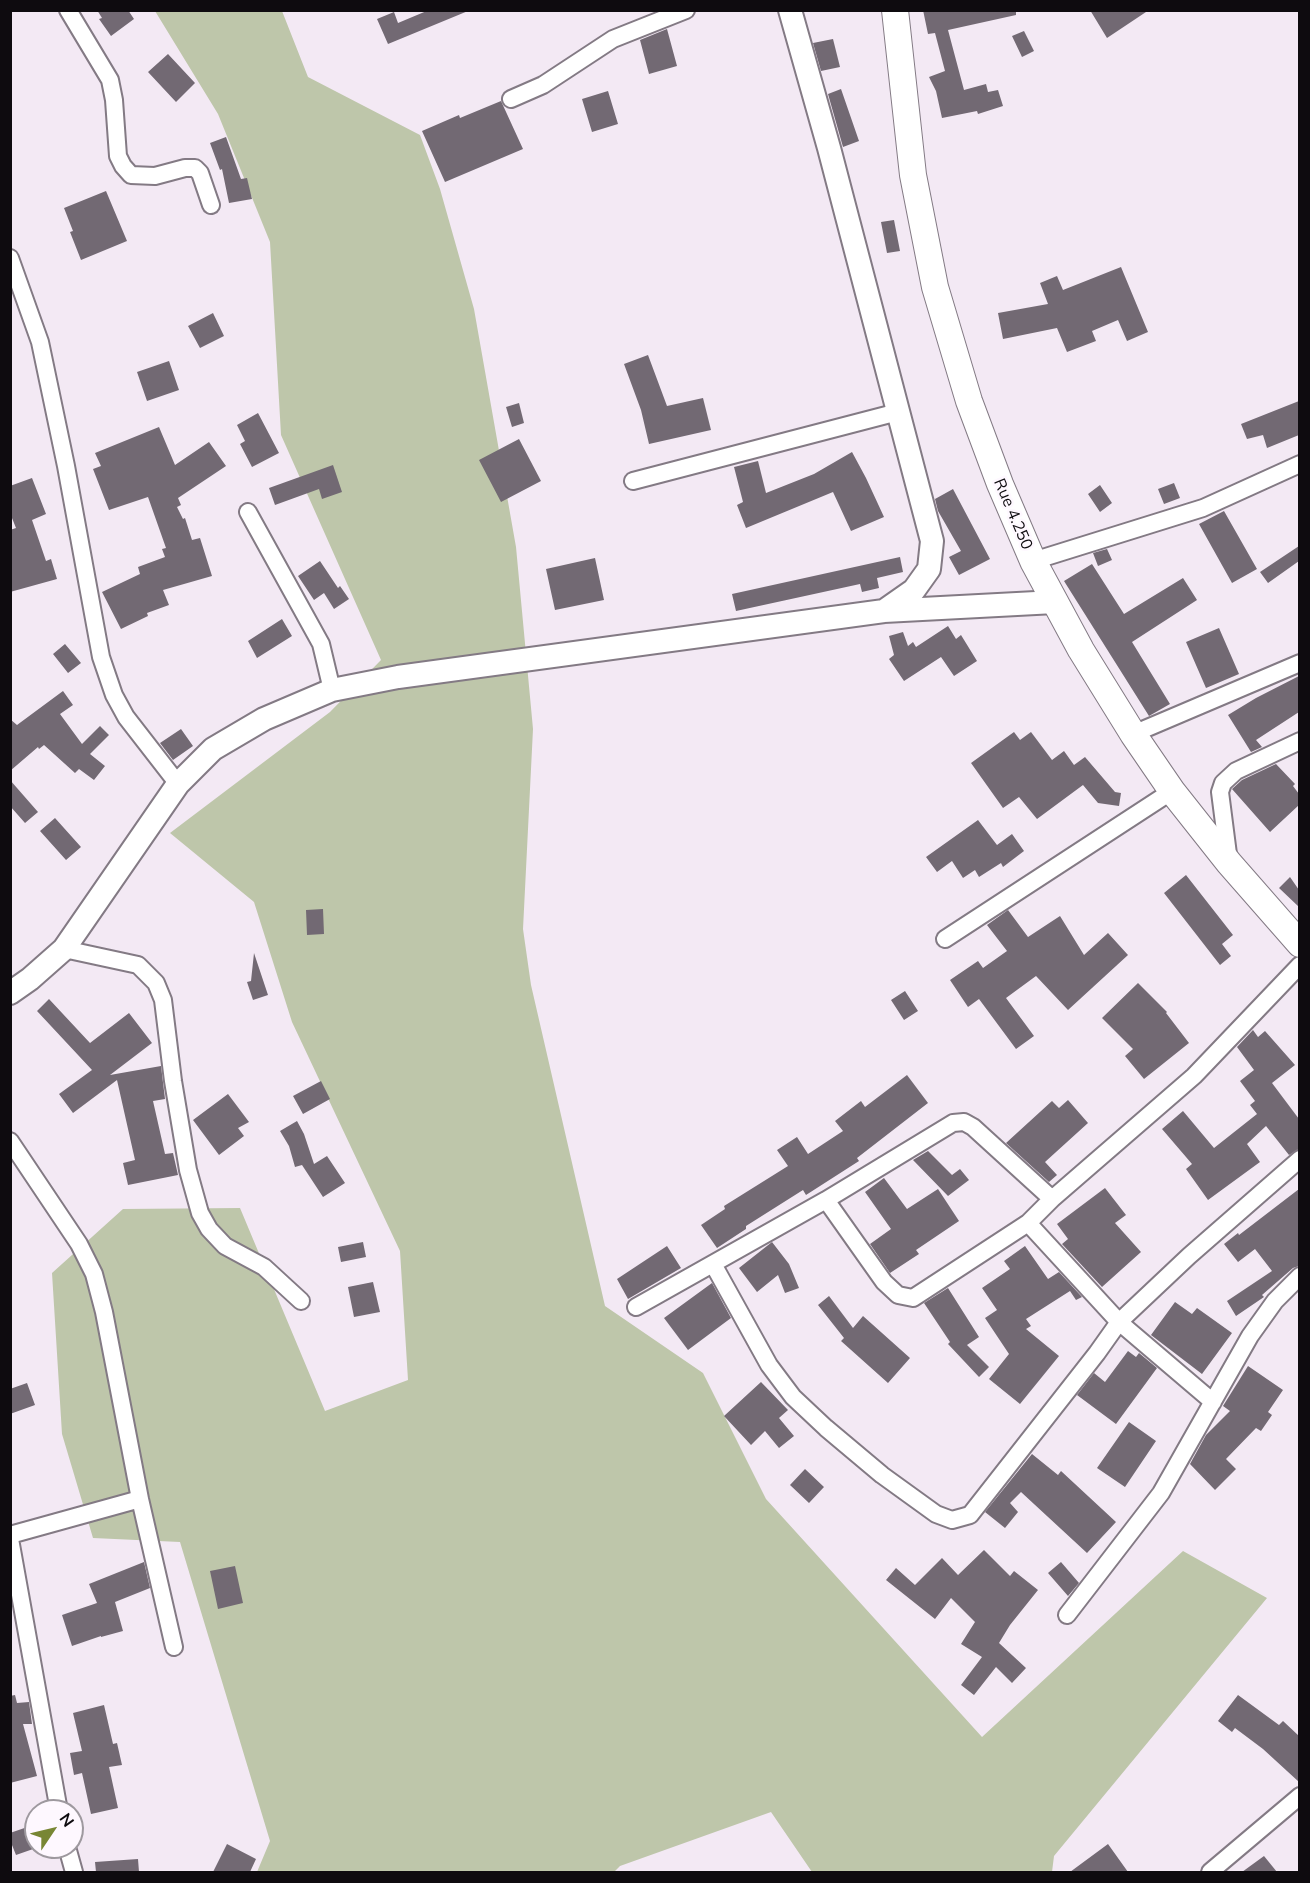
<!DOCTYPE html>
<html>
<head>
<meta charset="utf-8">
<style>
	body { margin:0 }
	#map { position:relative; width:1310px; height:1883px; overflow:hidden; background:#f3e9f4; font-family:Mulish,sans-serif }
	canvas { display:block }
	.frame { position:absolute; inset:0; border:12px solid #0e0b0f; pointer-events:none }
	.north { position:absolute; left:24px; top:1799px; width:60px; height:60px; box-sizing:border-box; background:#fef8ff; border:2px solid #9e999f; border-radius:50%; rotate:55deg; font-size:16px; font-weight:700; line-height:24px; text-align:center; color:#0e0b0f }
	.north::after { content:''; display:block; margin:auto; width:21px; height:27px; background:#788634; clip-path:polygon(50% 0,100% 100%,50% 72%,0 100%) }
</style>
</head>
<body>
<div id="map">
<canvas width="1310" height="1883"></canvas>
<div class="frame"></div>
<div class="north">N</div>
</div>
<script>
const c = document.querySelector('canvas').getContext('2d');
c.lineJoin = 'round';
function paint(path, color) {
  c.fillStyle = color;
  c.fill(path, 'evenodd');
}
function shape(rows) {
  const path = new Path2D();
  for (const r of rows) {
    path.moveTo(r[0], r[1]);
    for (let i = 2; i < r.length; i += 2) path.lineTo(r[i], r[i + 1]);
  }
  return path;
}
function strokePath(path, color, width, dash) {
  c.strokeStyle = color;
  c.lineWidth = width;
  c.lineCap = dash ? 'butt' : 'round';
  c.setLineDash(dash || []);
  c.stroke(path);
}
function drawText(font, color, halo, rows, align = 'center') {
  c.font = font + ' Mulish,sans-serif';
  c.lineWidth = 5;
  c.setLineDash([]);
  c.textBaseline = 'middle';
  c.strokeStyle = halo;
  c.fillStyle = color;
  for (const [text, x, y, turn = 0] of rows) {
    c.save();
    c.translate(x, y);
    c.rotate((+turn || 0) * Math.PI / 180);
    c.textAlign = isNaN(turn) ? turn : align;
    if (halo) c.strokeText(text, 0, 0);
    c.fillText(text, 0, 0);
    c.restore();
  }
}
paint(shape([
	[155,11,282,11,308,77,420,135,440,189,474,309,516,547,533,729,523,929,531,985,605,1306,703,1373,766,1499,982,1737,1183,1551,1267,1598,1054,1856,1052,1872,812,1872,771,1812,620,1866,614,1872,257,1872,270,1841,180,1542,93,1538,62,1434,52,1273,123,1209,240,1208,325,1411,408,1380,400,1251,292,1022,254,902,170,833,330,712,381,660,281,435,270,242,218,114]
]), '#bec6aa');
paint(shape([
	[97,10,128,10,134,19,111,36,99,19,102,18],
	[429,10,468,11,388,44,377,19,394,12,398,23],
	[923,10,1016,10,1016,15,948,30,964,90,986,84,988,92,998,90,1003,106,978,114,977,111,942,118,936,91,929,77,945,71,935,33,928,34],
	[1090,10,1149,10,1107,38],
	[667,29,677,66,649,74,640,40],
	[1024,31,1034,51,1022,57,1012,36],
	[833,39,840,67,821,71,813,43],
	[168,54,195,83,176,102,148,72],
	[841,89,859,141,843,147,828,94],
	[608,91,618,124,592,132,582,99],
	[501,101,523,149,445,182,422,131,459,115,460,118],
	[226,137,241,179,247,178,252,199,229,203,222,169,220,170,210,143],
	[106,191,127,241,81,260,70,232,73,231,64,208],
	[894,220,900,251,887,253,881,222],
	[1121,267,1148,332,1127,341,1118,320,1092,331,1096,341,1067,352,1057,328,1003,339,998,313,1048,304,1040,283,1057,276,1063,290],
	[213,313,224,336,200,348,188,326],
	[648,355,667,406,703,398,711,430,649,444,641,410,624,364],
	[169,361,179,390,147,401,137,372],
	[1299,401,1299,435,1267,448,1263,435,1247,439,1241,424],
	[519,403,524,423,512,427,506,407],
	[258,413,279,453,252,467,240,444,245,441,237,425],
	[159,427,175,465,209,442,226,466,178,498,181,505,177,507,183,519,185,518,192,540,200,538,212,576,163,590,169,605,147,613,148,616,121,629,102,592,140,574,138,567,165,557,162,549,166,548,148,497,109,510,93,469,101,466,95,453],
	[519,439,541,481,501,502,479,460],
	[852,452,866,478,884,517,851,531,833,492,746,528,737,505,743,502,734,467,758,461,766,493,814,474],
	[333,465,342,492,322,499,319,489,275,505,269,488],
	[32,478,46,514,32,520,46,561,51,559,57,579,10,592,10,530,16,528,10,513,10,486],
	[1174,483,1180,498,1164,504,1158,489],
	[1100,485,1112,503,1100,512,1088,494],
	[953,489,990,559,959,575,949,557,961,551,938,511,935,499],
	[1224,511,1257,569,1232,583,1199,524],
	[1299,546,1299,561,1268,583,1260,572],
	[1107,549,1112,560,1098,566,1093,553],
	[900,557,903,572,877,578,879,588,862,592,860,584,736,611,732,594],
	[595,558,604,600,555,610,546,569],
	[320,561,338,588,340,586,349,599,334,609,324,593,314,600,298,576],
	[1092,564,1124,614,1183,578,1197,600,1132,642,1170,704,1149,716,1064,581],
	[282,619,292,636,257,658,248,641],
	[948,626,956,639,961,635,977,661,954,676,941,657,904,681,889,659,894,655,889,636,903,632,908,646,913,642,916,647],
	[1219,628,1239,674,1206,688,1186,642],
	[65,644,81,663,68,673,53,654],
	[1299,676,1299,712,1256,740,1262,747,1251,752,1228,715,1256,698],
	[63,691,73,705,60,714,82,744,100,726,109,735,90,754,105,766,94,780,79,769,75,773,44,745,39,749,38,747,10,771,10,719,17,725],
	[181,729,193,746,173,760,160,743],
	[1014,732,1020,740,1031,732,1052,760,1064,751,1074,765,1085,757,1115,792,1121,793,1119,806,1098,803,1083,785,1037,819,1019,797,1003,808,971,763],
	[1276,764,1295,784,1293,786,1299,794,1299,805,1270,832,1232,789,1242,780],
	[10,780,38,812,25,823,10,806],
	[55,818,81,847,66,860,40,831],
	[978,820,997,845,1012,834,1024,851,1003,867,1001,863,979,877,975,870,963,878,952,861,937,872,926,857],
	[1186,875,1233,935,1222,944,1231,956,1220,965,1164,893],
	[1290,877,1299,890,1299,907,1279,888],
	[323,909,324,934,307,935,306,910],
	[1008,910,1028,937,1060,916,1084,955,1108,933,1128,955,1068,1010,1036,976,1006,998,1034,1036,1016,1049,979,999,968,1007,950,980,978,961,983,968,1007,951,987,925],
	[254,953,268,995,253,1000,247,982,251,981],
	[1138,983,1167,1012,1166,1013,1189,1043,1144,1079,1125,1056,1133,1049,1102,1018],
	[905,991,918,1011,904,1020,891,1000],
	[49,999,90,1043,129,1013,152,1043,110,1075,161,1066,165,1099,153,1101,165,1154,173,1153,178,1175,128,1185,123,1163,135,1160,117,1080,73,1113,59,1094,92,1070,37,1011],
	[1253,1030,1258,1037,1265,1031,1295,1065,1272,1083,1299,1119,1299,1149,1289,1155,1266,1126,1247,1144,1260,1162,1208,1200,1186,1169,1192,1164,1162,1129,1183,1111,1214,1148,1257,1114,1250,1105,1255,1101,1240,1081,1254,1070,1237,1047],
	[907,1075,928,1103,857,1158,859,1161,806,1195,803,1190,746,1226,746,1229,717,1248,701,1225,725,1209,724,1206,788,1166,777,1150,797,1137,808,1154,843,1131,835,1121,861,1101,865,1107],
	[321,1081,330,1099,303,1114,293,1096],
	[228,1094,249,1122,238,1128,244,1136,219,1155,193,1120],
	[1068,1100,1088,1123,1045,1162,1057,1175,1049,1182,1006,1143,1052,1101,1059,1108],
	[297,1121,304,1134,314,1164,327,1156,345,1183,323,1197,302,1165,295,1167,289,1146,280,1131],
	[928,1151,952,1175,960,1169,969,1180,948,1196,913,1160],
	[884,1178,907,1209,938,1189,959,1221,916,1250,919,1254,890,1273,870,1244,891,1229,865,1192],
	[1105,1188,1126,1215,1115,1223,1141,1252,1102,1287,1062,1244,1068,1239,1057,1224],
	[1299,1189,1299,1266,1293,1268,1262,1295,1264,1297,1236,1316,1227,1301,1272,1271,1255,1249,1238,1262,1224,1244,1238,1233,1239,1235],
	[363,1242,366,1257,341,1262,338,1247],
	[772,1242,789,1264,799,1288,785,1293,778,1275,757,1292,739,1268],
	[667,1246,681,1268,628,1299,617,1279],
	[1025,1246,1048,1279,1059,1272,1082,1297,1076,1300,1070,1291,1026,1319,1031,1326,1026,1329,1059,1356,1020,1404,989,1379,1009,1354,985,1318,997,1310,982,1288,1010,1269,1004,1261],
	[373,1282,380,1312,354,1317,348,1287],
	[712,1283,731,1318,688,1350,664,1318],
	[948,1288,979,1337,967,1345,989,1367,979,1377,948,1344,950,1342,924,1303],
	[829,1296,853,1328,863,1316,910,1358,888,1383,841,1341,844,1338,818,1305],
	[1175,1302,1192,1314,1197,1308,1232,1333,1202,1374,1151,1335],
	[1128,1351,1136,1357,1139,1353,1157,1368,1116,1424,1077,1395,1094,1373,1105,1382],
	[1248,1366,1283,1390,1268,1412,1272,1415,1261,1431,1256,1428,1226,1459,1236,1469,1215,1490,1190,1464,1206,1435,1230,1411,1223,1406],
	[761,1382,788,1410,779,1418,794,1436,779,1448,765,1431,751,1445,724,1416],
	[27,1383,35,1405,10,1414,10,1389],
	[1129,1422,1156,1441,1125,1487,1097,1468],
	[1032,1454,1058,1475,1061,1471,1116,1522,1087,1553,1021,1492,1010,1503,1018,1512,1005,1528,985,1512],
	[805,1469,824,1487,809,1503,790,1485],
	[984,1550,1010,1576,1014,1571,1038,1590,1010,1625,999,1643,1026,1668,1012,1683,996,1667,974,1695,961,1685,982,1657,961,1644,975,1622,951,1598,935,1619,886,1580,896,1568,915,1585,942,1558,958,1575],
	[144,1562,150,1588,115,1602,123,1631,101,1637,101,1636,72,1646,62,1615,97,1603,89,1584],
	[1061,1562,1079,1583,1068,1596,1048,1573],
	[235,1566,243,1603,218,1609,210,1571],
	[15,1695,17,1703,29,1702,32,1724,23,1724,37,1776,10,1783,10,1696],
	[1238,1695,1279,1725,1283,1721,1299,1736,1299,1782,1263,1749,1235,1728,1232,1732,1218,1721],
	[104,1705,113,1744,117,1743,122,1765,109,1767,118,1808,91,1814,82,1773,74,1775,70,1753,82,1751,73,1713],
	[36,1824,36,1848,16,1855,10,1840,10,1833],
	[227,1844,256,1859,250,1872,213,1872],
	[1108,1844,1128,1872,1070,1872],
	[1264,1856,1277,1872,1242,1872],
	[138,1859,139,1872,96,1872,95,1862]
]), '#726973');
const street = shape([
	[68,10,110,80,114,100,118,156,123,166,131,175,155,176,185,168,195,168,200,173,211,205],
	[511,99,543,85,613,39,686,10],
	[10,258,40,342,66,466,101,657,114,695,126,717,178,784],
	[633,481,898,412],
	[248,512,321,644,332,690],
	[1033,561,1203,508,1300,464],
	[1133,734,1300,663],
	[1229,862,1220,792,1223,783,1236,771,1300,741],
	[945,939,1172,791],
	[64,949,138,965,156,983,163,1000,173,1081,188,1170,200,1213,209,1229,225,1246,264,1267,301,1301],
	[10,1141,79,1244,94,1274,104,1312,140,1499,174,1647],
	[826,1200,884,1282,898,1295,913,1298,1028,1223,1052,1199,1194,1076,1300,965],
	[1028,1223,1119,1322,1213,1402],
	[713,1264,769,1365,793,1397,826,1428,882,1475,936,1514,952,1520,970,1515,1097,1353,1119,1322,1189,1256,1300,1159],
	[636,1307,826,1200,953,1123,964,1122,973,1127,1052,1199],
	[10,1535,140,1499],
	[10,1539,59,1811],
	[1067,1615,1161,1493,1250,1336,1275,1301,1300,1276],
	[67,1847,74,1872],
	[1210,1872,1300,1796]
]);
const secondary = shape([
	[884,611,1055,602],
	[10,993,30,979,64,949,178,784,213,749,264,719,332,690,398,677,884,611,914,590,929,569,932,541,829,148,790,10]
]);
const primary = shape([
	[895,10,913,175,935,287,969,401,1000,484,1033,561,1081,650,1133,734,1172,791,1229,863,1300,944]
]);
strokePath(street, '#837a84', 20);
strokePath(secondary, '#837a84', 26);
strokePath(primary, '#837a84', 28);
strokePath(street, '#fff', 16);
strokePath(secondary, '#fff', 22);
strokePath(primary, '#fff', 26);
drawText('16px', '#0e0b0f', '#fef8ff', [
	["Rue 4.250",1013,514,67]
]);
</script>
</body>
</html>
